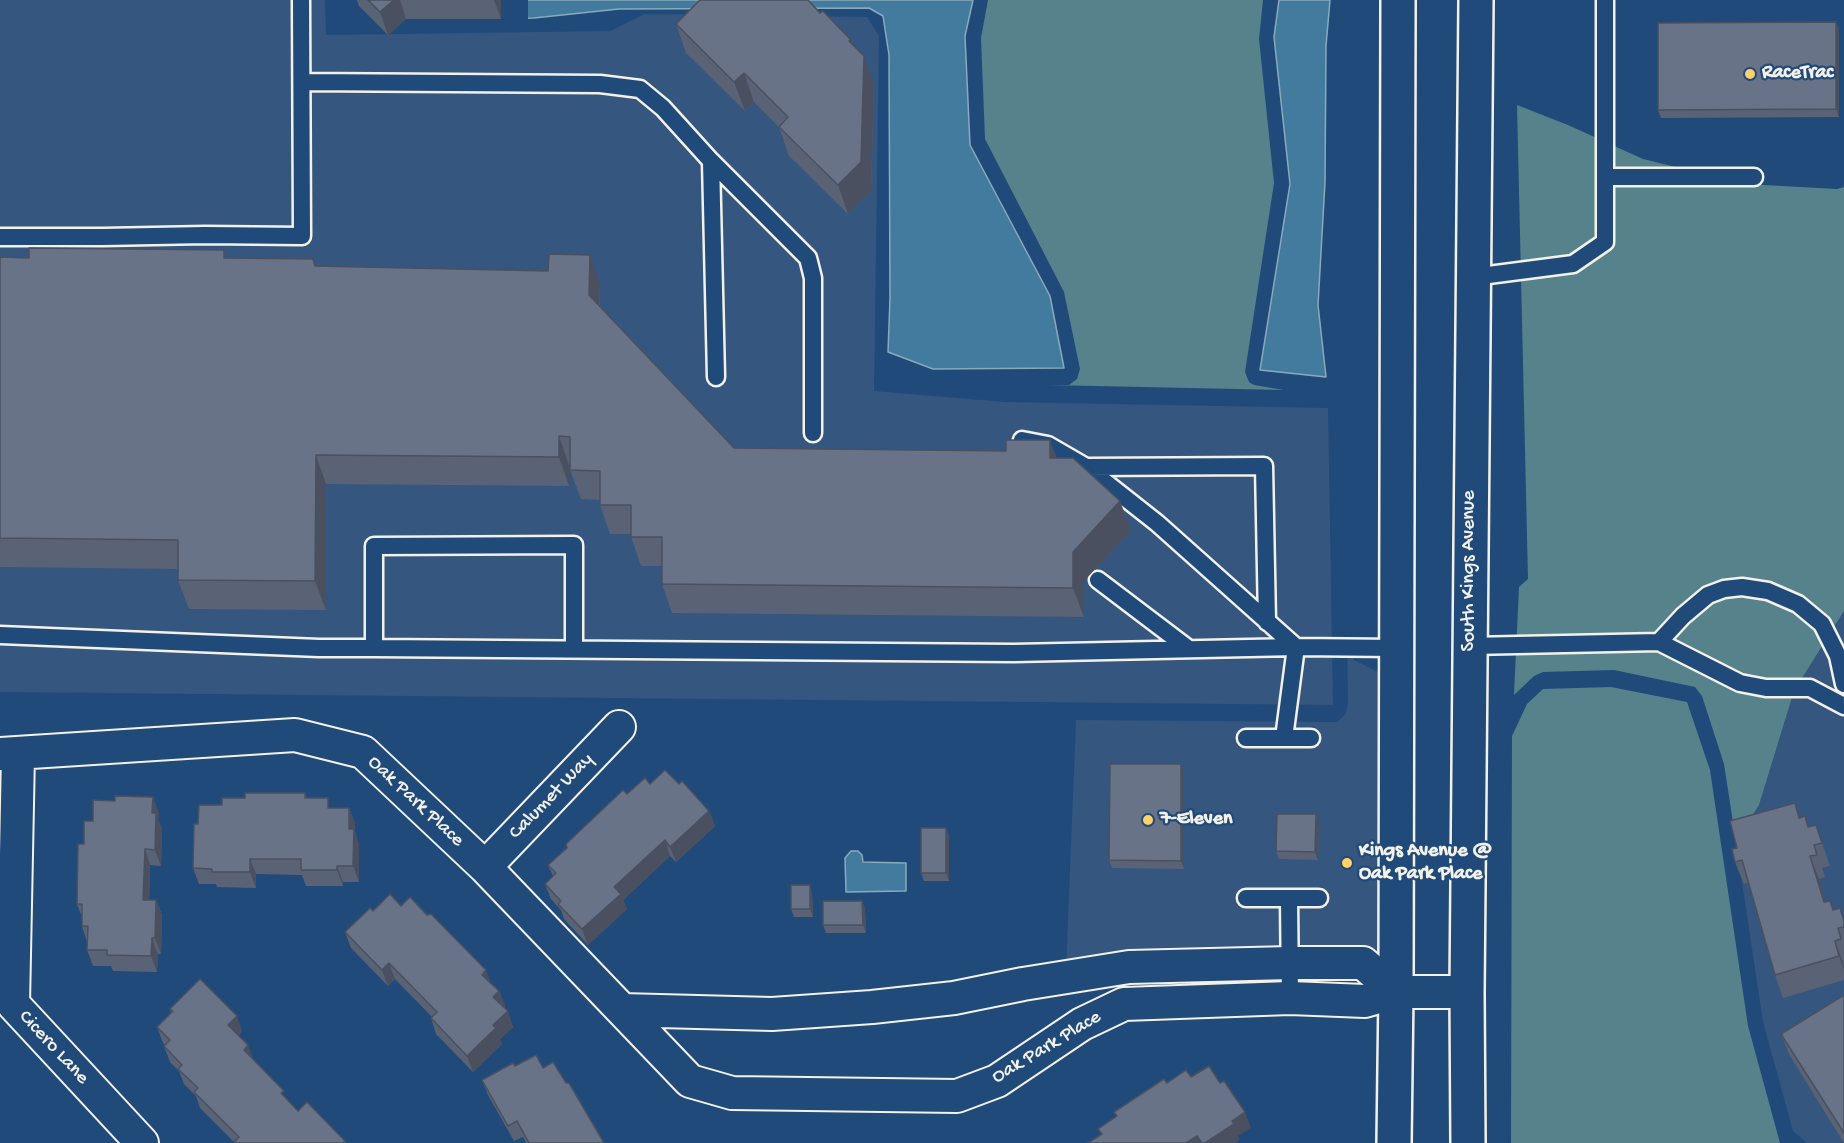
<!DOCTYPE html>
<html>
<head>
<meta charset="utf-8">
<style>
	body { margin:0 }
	canvas { display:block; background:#1f4a7a }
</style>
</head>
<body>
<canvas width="1844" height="1143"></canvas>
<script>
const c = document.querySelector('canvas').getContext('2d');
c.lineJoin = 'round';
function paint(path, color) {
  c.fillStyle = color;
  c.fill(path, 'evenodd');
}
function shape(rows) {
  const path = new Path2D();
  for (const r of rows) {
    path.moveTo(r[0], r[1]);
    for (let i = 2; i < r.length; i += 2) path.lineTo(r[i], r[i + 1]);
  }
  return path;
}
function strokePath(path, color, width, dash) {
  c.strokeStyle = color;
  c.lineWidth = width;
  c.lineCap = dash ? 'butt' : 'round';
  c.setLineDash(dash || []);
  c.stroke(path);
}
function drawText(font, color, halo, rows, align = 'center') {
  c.font = font + ' "Gochi Hand",sans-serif';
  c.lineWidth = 4.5;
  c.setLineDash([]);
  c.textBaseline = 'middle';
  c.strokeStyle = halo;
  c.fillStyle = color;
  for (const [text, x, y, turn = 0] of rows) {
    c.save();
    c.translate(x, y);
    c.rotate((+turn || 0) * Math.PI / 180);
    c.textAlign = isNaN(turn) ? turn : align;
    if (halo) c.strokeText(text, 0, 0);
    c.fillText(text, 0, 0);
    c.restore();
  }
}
paint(shape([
	[0,0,325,0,326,35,610,31,645,14,867,17,879,36,874,391,1005,402,1328,408,1333,705,0,692],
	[1844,611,1844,1143,1807,1143,1793,1131,1763,1022,1736,842,1759,805,1794,691],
	[1347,644,1354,660,1378,672,1377,972,1230,968,1072,990,1065,995,1076,720,1337,722,1345,715,1348,704]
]), '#35567e');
paint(shape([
	[988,0,1263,0,1259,39,1274,183,1245,372,1249,382,1254,385,1284,390,1048,385,1069,385,1077,379,1080,369,1064,292,985,139,981,38],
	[1517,105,1568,125,1643,159,1745,184,1837,189,1844,187,1844,611,1794,691,1759,805,1736,842,1724,764,1702,696,1695,687,1614,670,1543,672,1534,676,1514,695,1519,587,1528,579],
	[1611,687,1687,702,1710,770,1748,1026,1780,1143,1511,1143,1512,736,1527,704,1543,689]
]), '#56828b');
const water = shape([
	[388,0,973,0,965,36,970,145,1050,296,1064,368,933,369,888,352,890,298,889,55,883,16,869,8,619,9,534,18,501,19,388,0],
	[1279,0,1330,0,1326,46,1325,182,1318,305,1326,377,1260,370,1290,184,1274,37,1279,0],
	[851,851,858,851,862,855,863,862,906,863,906,891,846,892,845,858,851,851]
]);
paint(water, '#437b9f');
strokePath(water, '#8aaabc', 1.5);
paint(shape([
	[384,0,528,0,528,21,406,22]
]), '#1f4a7a');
const lane = shape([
	[302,82,600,84,640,89,663,108,711,161,808,258,813,278,813,433],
	[711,161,716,377],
	[1605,177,1754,177],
	[0,237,103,237,205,235,302,236,301,0],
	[1473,277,1573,264,1605,242,1605,0],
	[1022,440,1048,445,1086,467,1157,523,1296,647,1397,648],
	[1086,467,1264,466,1267,622],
	[1098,580,1189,649],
	[0,635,319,648,374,648,1014,653,1296,647,1284,738],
	[1659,642,1683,616,1708,595,1724,589,1742,587,1768,591,1798,604,1822,624,1838,656,1844,684],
	[1470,646,1659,642,1740,683,1766,688,1810,688,1844,706],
	[374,648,374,546,574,545,574,649],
	[1246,738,1311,738],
	[1246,898,1319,898],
	[1289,898,1290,998]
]);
const street = shape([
	[0,754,295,735,363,752,485,867,690,1081,732,1093,957,1096,997,1081,1082,1024,1124,1004,1290,998,1365,1001,1396,992,1467,992],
	[18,754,13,1004,142,1143],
	[485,867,619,727],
	[622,1010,772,1014,872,1007,954,998,1023,984,1129,967,1290,963,1363,963,1396,992]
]);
const secondary = shape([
	[1394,1143,1396,992,1398,0],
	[1468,1143,1467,992,1476,0]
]);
strokePath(lane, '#f4f1e8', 21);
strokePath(street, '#f4f1e8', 36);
strokePath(secondary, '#f4f1e8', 38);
strokePath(lane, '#1f4a7a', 16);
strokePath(street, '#1f4a7a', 32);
strokePath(secondary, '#1f4a7a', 33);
paint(shape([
	[357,0,501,0,501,19,406,19,388,35,359,6],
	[1836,22,1839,30,1839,117,1661,118,1658,110],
	[676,24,854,46,874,85,871,191,848,214,789,156,779,127,754,102,745,111,686,53],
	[0,257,227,258,315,266,600,284,600,306,734,448,1057,458,1131,530,1084,581,1084,617,672,613,662,584,662,566,641,566,631,537,631,534,610,534,600,505,600,500,581,499,570,470,570,465,569,465,569,486,326,484,326,610,189,609,178,580,178,569,0,567],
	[1181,764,1184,772,1184,869,1112,868,1109,860],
	[650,784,679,784,709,811,715,826,676,862,670,856,623,900,627,909,588,945,564,919,561,910,551,899,545,884,553,876,548,865,627,794],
	[305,793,307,798,331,808,349,808,355,823,355,832,359,845,359,882,343,882,343,886,306,886,302,875,256,874,256,888,217,887,216,884,199,884,193,868,198,824,222,805,245,798],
	[1795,803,1800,818,1809,827,1816,825,1830,866,1822,868,1825,877,1819,879,1825,902,1830,901,1833,910,1844,918,1844,980,1783,998,1775,975,1748,883,1744,884,1735,862],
	[159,813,158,820,162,829,161,866,150,865,149,900,156,900,162,915,161,954,158,954,157,972,113,971,111,966,93,966,87,950,87,942,82,926,82,917,77,904,84,844,93,821],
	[1316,814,1319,822,1318,860,1279,859,1276,851],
	[946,828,949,836,949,881,924,881,921,873],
	[812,893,813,917,794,917,791,909],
	[862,901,865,909,866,933,826,933,823,925],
	[401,906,499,991,505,1006,504,1007,513,1027,500,1039,502,1044,473,1072,436,1034,431,1018,432,1017,395,979,388,986,351,948,345,932,373,911],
	[1844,995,1844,1143,1790,1056,1781,1034],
	[170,1009,242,1031,239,1035,254,1061,286,1099,298,1111,345,1141,346,1143,235,1143,200,1108,196,1096,184,1084,179,1071,170,1062,164,1046,165,1045,163,1043,157,1027,171,1013],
	[515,1066,543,1068,566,1083,604,1143,526,1143,523,1137,514,1141,488,1095,482,1080]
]), '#5a6375');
paint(shape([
	[394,0,400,0,406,19,388,35,380,12],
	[494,0,501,0,501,19],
	[1836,22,1839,30,1839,117,1836,109],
	[864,56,874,85,871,191,848,214,838,185],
	[744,73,754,102,745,111,734,82],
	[590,255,600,284,599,324,589,295],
	[559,436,569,465,569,486,559,457],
	[1050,440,1061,469,1050,458],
	[316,455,326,484,326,610,315,581],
	[1120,501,1131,530,1084,581,1084,617,1073,588,1073,552],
	[1181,764,1184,772,1184,869,1181,861],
	[153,797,159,813,158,820,162,829,161,866,155,850,152,813],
	[349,808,355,823,355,832,359,845,359,882,353,866,349,829],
	[709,811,715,826,676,862,670,847],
	[1316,814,1319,822,1318,860,1315,852],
	[946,828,949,836,949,881,946,873],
	[665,840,670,856,623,900,627,909,588,945,582,929,614,887],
	[145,849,150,865,149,915,143,900],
	[1810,856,1819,879,1832,925,1824,902],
	[250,859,256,874,256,888,250,872],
	[337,866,343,882,343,886,337,870],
	[810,885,812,893,813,917,810,909],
	[156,900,162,915,161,954,155,938],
	[862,901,865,909,866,933,863,925],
	[152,938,158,954,157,972,151,956],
	[1835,941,1843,963,1844,970,1839,956],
	[389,963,395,979,388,986,382,970],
	[486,970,492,986,482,975],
	[499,991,505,1006,499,1012,493,997],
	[508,1011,513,1027,500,1039,502,1044,473,1072,467,1056,493,1025],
	[237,1016,242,1031,233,1040,228,1025],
	[248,1045,254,1061,244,1050],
	[1245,1112,1251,1128,1238,1136,1240,1140,1235,1143,1205,1143,1232,1121],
	[1197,1136,1200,1143,1186,1143]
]), '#4a505f');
const building = shape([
	[368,0,394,0,380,12,368,0],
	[700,0,808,0,820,13,823,11,851,40,849,41,864,56,861,162,838,185,779,127,788,117,744,73,734,82,676,24,700,0],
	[1836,22,1836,109,1658,110,1658,23,1836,22],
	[29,248,224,250,224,258,313,259,315,266,548,271,549,254,590,255,589,295,734,448,1006,451,1006,440,1050,440,1050,458,1073,458,1120,501,1073,552,1073,588,662,584,662,537,631,537,631,505,600,505,600,471,570,470,570,437,559,436,559,457,316,455,315,581,178,580,178,540,0,538,0,257,29,258,29,248],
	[1110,764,1181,764,1181,861,1109,860,1110,764],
	[665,770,679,784,682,781,709,811,670,847,665,840,614,887,621,894,582,929,558,904,561,901,545,884,556,873,548,865,567,848,566,844,623,790,627,794,645,778,650,784,665,770],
	[245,793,305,793,305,798,328,798,328,808,349,808,349,829,354,829,353,866,337,866,337,870,301,870,301,859,250,859,250,872,212,872,212,869,193,868,194,824,198,824,199,805,222,805,222,798,245,798,245,793],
	[115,796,153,797,152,813,156,813,155,850,145,849,143,900,156,900,155,938,152,938,151,956,107,955,107,950,87,950,88,926,82,926,82,904,77,904,78,844,84,844,84,821,93,821,93,800,115,801,115,796],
	[1795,803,1799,818,1805,816,1808,827,1816,825,1822,843,1814,845,1817,855,1810,856,1824,902,1830,901,1833,910,1840,908,1844,921,1844,927,1838,928,1841,939,1835,941,1839,956,1775,975,1742,860,1735,862,1732,849,1737,848,1730,821,1795,803],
	[1277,814,1316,814,1315,852,1276,851,1277,814],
	[921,828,946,828,946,873,921,873,921,828],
	[791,885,810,885,810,909,791,909,791,885],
	[390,894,401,906,410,897,427,915,431,914,486,970,482,975,499,991,493,997,508,1011,493,1025,496,1028,467,1056,431,1018,437,1012,389,963,382,970,345,932,370,908,373,911,390,894],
	[823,901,862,901,863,925,823,925,823,901],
	[200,979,237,1016,228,1025,248,1045,244,1050,284,1091,281,1093,298,1111,307,1102,345,1141,343,1143,237,1143,235,1141,239,1137,194,1092,198,1088,178,1069,182,1065,164,1046,170,1040,157,1027,173,1011,170,1009,200,979],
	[1844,995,1844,1133,1781,1034,1844,995],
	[536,1055,543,1068,553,1062,566,1083,569,1083,604,1143,529,1143,517,1121,508,1126,482,1080,513,1063,515,1066,536,1055],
	[1209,1066,1220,1083,1224,1081,1245,1112,1232,1121,1234,1124,1205,1143,1202,1143,1197,1136,1186,1143,1088,1143,1102,1134,1098,1129,1117,1116,1114,1112,1164,1079,1167,1083,1186,1070,1191,1077,1209,1066]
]);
paint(building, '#697388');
strokePath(building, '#4a505f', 1.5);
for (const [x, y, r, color] of [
	[1750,74,6,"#ffd166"],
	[1148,820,6,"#ffd166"],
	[1347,863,6,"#ffd166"]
]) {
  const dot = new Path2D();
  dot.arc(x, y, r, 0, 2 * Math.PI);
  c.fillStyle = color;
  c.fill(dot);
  strokePath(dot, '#1f4a7a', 2);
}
drawText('bold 20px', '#f4f1e8', '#1f4a7a', [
	["RaceTrac",1762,74],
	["7-Eleven",1160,820],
	["Kings Avenue @",1359,852],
	["Oak Park Place",1359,875]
], 'left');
drawText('20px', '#f4f1e8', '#1f4a7a', [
	["South Kings Avenue",1470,571,-90],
	["Calumet Way",552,797,-46],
	["Oak Park Place",415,802,43],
	["Cicero Lane",53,1048,47],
	["Oak Park Place",1047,1048,-31]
]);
</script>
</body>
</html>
